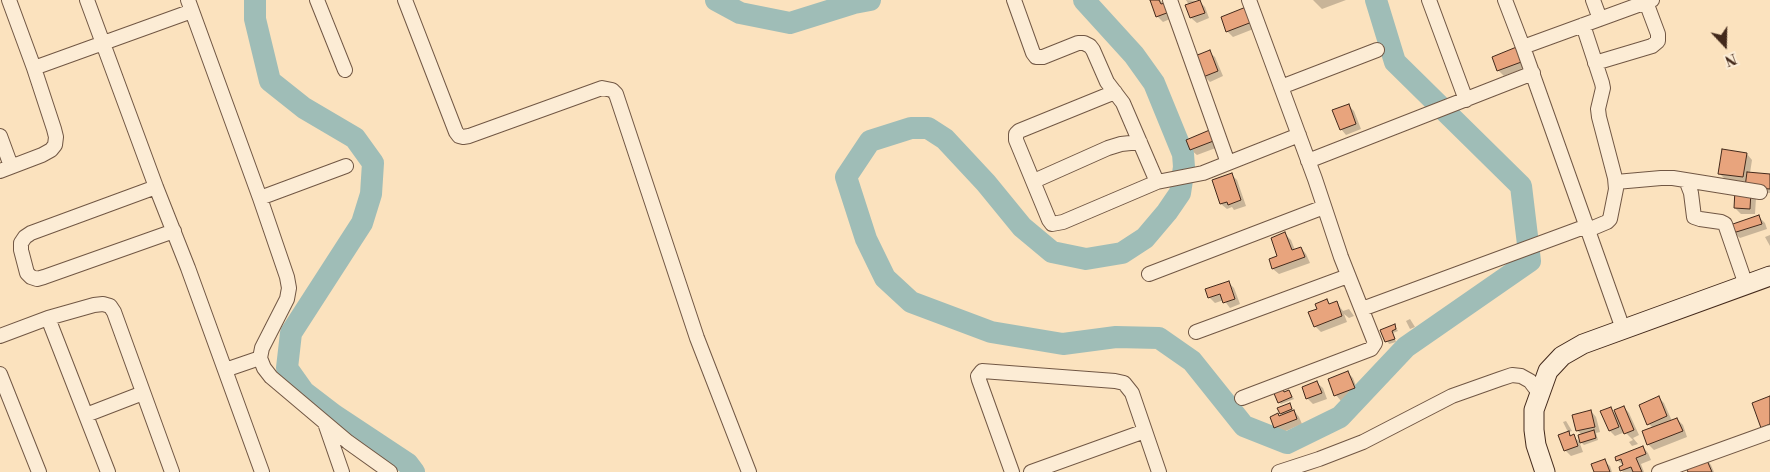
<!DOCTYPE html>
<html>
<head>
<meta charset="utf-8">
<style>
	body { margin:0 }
	#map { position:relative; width:1770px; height:472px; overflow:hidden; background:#fbe2be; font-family:"Libre Bodoni",serif }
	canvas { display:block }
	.north { position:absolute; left:1700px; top:20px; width:50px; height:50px; -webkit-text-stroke:4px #fcecd5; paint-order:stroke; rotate:159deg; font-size:14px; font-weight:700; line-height:20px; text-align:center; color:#43291b }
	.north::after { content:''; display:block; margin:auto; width:18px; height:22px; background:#43291b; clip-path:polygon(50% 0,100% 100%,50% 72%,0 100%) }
</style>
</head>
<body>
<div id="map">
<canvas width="1770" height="472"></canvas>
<div class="north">N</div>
</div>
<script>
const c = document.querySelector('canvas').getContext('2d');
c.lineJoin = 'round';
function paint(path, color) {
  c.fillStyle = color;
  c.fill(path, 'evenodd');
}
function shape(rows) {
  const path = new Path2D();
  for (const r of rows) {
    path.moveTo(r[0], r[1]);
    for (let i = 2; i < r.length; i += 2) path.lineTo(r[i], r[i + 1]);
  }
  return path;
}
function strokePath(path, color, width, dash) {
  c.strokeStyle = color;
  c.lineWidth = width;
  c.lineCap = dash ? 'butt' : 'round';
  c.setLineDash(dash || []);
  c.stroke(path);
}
paint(shape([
	[1153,0,1160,0,1177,16,1163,22,1157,16],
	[1186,0,1199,1,1205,7,1209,18,1197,23,1191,18,1189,5],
	[1313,0,1346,0,1322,9],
	[1251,14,1256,28,1233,37,1227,31],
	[1209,52,1215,57,1223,76,1210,82,1204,76],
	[1524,54,1529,66,1504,76,1498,70],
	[1349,106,1354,111,1361,129,1346,135,1341,129],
	[1217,136,1221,146,1197,155,1191,150,1188,140],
	[1747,154,1752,160,1750,173,1770,175,1770,193,1752,192,1747,182,1725,179,1719,173],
	[1231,174,1237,180,1246,206,1234,210,1232,207,1227,209,1221,204],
	[1751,193,1756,198,1755,214,1741,214,1735,208],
	[1759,217,1765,223,1767,229,1740,238,1734,233],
	[1285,234,1291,240,1295,250,1301,248,1306,254,1310,263,1279,274,1273,269,1270,260,1279,256],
	[1770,235,1770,246,1765,237],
	[1228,282,1234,288,1240,304,1230,308,1224,300,1215,303,1209,297],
	[1326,301,1331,305,1337,303,1343,311,1349,309,1354,316,1349,318,1344,314,1347,322,1321,332,1315,326,1318,309],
	[1410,319,1415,327,1410,329,1406,321],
	[1394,325,1398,331,1393,333,1396,342,1389,344,1382,330],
	[1348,373,1353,378,1359,394,1341,401,1336,395],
	[1317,383,1323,388,1327,399,1313,404,1307,398],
	[1282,389,1285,393,1289,391,1294,399,1281,404,1279,402],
	[1659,398,1664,403,1672,421,1677,419,1683,425,1687,437,1654,450,1648,444,1653,428,1649,424],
	[1289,404,1299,417,1302,424,1281,433,1275,427,1280,417,1283,415,1281,413],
	[1624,407,1629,413,1639,435,1633,438,1638,444,1632,446,1629,442,1633,440,1625,432,1615,436,1610,431,1602,412,1610,408,1617,416],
	[1591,411,1596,417,1600,432,1596,433,1598,440,1584,445,1581,442,1582,435,1578,431],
	[1566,421,1572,431,1568,432,1563,422],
	[1568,433,1579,441,1583,452,1571,456,1565,450],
	[1643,447,1648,453,1651,460,1641,464,1644,472,1623,472,1620,468,1624,466,1617,460],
	[1706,459,1711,465,1714,472,1689,472],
	[1604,461,1610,466,1612,472,1596,472]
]), '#0003');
strokePath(shape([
	[255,0,255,19,270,81,304,108,355,138,373,163,371,194,362,223,291,333,287,368,304,392,334,415,408,464,414,472],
	[716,0,740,13,790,23,854,3,870,0],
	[1084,0,1134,55,1154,83,1183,154,1184,167,1180,193,1167,212,1145,238,1122,253,1086,259,1052,252,1022,227,986,183,945,139,928,128,911,128,870,141,846,177,866,239,885,278,911,302,991,332,1063,344,1116,337,1159,338,1192,361,1244,426,1287,443,1340,417,1406,347,1530,261,1521,186,1395,62,1376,0]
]), '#9fbdb7', 22);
const building = shape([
	[1150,0,1159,0,1161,4,1169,2,1172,11,1156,17,1150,0],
	[1200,0,1205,13,1190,18,1185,5,1200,0],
	[1246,7,1252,22,1226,32,1221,17,1246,7],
	[1519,46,1524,61,1497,71,1492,57,1519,46],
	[1210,50,1218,71,1203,77,1195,56,1210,50],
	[1349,104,1356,124,1340,130,1332,110,1349,104],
	[1212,129,1216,140,1190,150,1186,140,1212,129],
	[1722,149,1747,153,1743,177,1718,174,1722,149],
	[1747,172,1770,174,1770,189,1745,187,1747,172],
	[1232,173,1241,200,1228,205,1227,202,1220,204,1212,180,1232,173],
	[1735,190,1751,191,1750,209,1734,208,1735,190],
	[1759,215,1762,224,1733,233,1730,225,1759,215],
	[1285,232,1292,250,1301,247,1305,257,1272,269,1269,259,1277,256,1271,238,1285,232],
	[1229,281,1235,299,1223,303,1220,294,1208,298,1205,289,1229,281],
	[1327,299,1329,304,1337,301,1342,316,1314,327,1308,312,1317,309,1315,304,1327,299],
	[1395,324,1396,329,1392,331,1395,339,1385,342,1380,330,1395,324],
	[1348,371,1355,388,1334,396,1328,379,1348,371],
	[1317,381,1322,393,1306,399,1302,387,1317,381],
	[1282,387,1284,392,1289,390,1292,397,1278,403,1273,391,1282,387],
	[1659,396,1667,416,1647,425,1639,405,1659,396],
	[1770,396,1770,424,1761,428,1752,403,1770,396],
	[1290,403,1292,409,1280,414,1277,408,1290,403],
	[1624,406,1634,430,1624,434,1614,410,1624,406],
	[1611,407,1619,427,1609,431,1600,411,1611,407],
	[1294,410,1297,419,1274,428,1270,417,1278,413,1279,416,1294,410],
	[1591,410,1595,427,1576,431,1572,415,1591,410],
	[1677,418,1683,431,1647,445,1642,431,1677,418],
	[1594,430,1596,438,1580,443,1578,435,1594,430],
	[1569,431,1570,436,1574,434,1578,446,1564,451,1558,435,1569,431],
	[1643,446,1646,454,1636,458,1642,472,1633,472,1631,467,1620,471,1619,467,1623,465,1621,459,1616,461,1615,457,1643,446],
	[1706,458,1712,472,1688,472,1685,466,1706,458],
	[1605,459,1610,472,1594,472,1591,464,1605,459]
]);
paint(building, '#e8a47d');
strokePath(building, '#43291b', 1);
const street = shape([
	[9,0,34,68,192,11],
	[87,0,156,187,188,268,262,472],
	[188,0,260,198,287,277,289,288,287,299,262,348,260,358,264,368,271,377,348,442,390,472],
	[317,0,345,70],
	[405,0,456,132,459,136,463,137,469,136,602,88,612,90,616,94,697,338,749,472],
	[1014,0,1033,53,1036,57,1043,57,1078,43,1084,43,1090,46,1093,50,1107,82,1123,103,1157,182],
	[1170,0,1228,163],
	[1429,0,1466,100],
	[1505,0,1523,47],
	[1593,0,1600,19],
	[1583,25,1602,83,1603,88,1598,109,1599,117,1615,178,1616,189,1610,219,1607,222,1588,230],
	[1595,63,1652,46,1658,41,1658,34,1646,2],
	[1281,87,1377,50],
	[1115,92,1019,131,1016,134,1016,140,1049,220,1052,224,1063,222,1157,182,1203,173,1299,135],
	[0,136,11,166],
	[1308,161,1533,73],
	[0,171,42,155,51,150,55,145,56,137,54,129,34,68],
	[1686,180,1691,193,1694,217,1700,219,1721,222,1725,224,1746,285],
	[1034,181,1108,148,1121,144,1140,142],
	[1616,182,1661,178,1673,178,1760,192],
	[156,187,31,233,25,237,21,243,21,250,27,273,31,277,37,279,44,277,174,231],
	[260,198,346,166],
	[1149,274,1324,207],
	[1362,309,1587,226],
	[48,318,108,472],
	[1623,329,1523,47,1652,0],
	[1196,332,1348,276],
	[0,336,48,318,94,305,103,304,110,306,114,312,172,472],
	[225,370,260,358],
	[0,374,39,472],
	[1242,398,1371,349,1375,343,1341,257,1315,179,1249,0],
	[86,415,143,393],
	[325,423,342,472],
	[1012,472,979,380,978,376,982,371,1115,381,1124,383,1132,393,1145,431],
	[1031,472,1145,431,1159,472],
	[1279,472,1319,459,1363,442,1452,396,1500,379,1512,375,1521,376,1530,381,1539,393],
	[1659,472,1770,432]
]);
const secondary = shape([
	[1545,472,1536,445,1534,430,1534,410,1548,371,1562,356,1583,344,1770,276]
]);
strokePath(street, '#715744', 16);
strokePath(secondary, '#43291b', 21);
strokePath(street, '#fcecd5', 14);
strokePath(secondary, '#fcecd5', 19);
</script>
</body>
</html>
